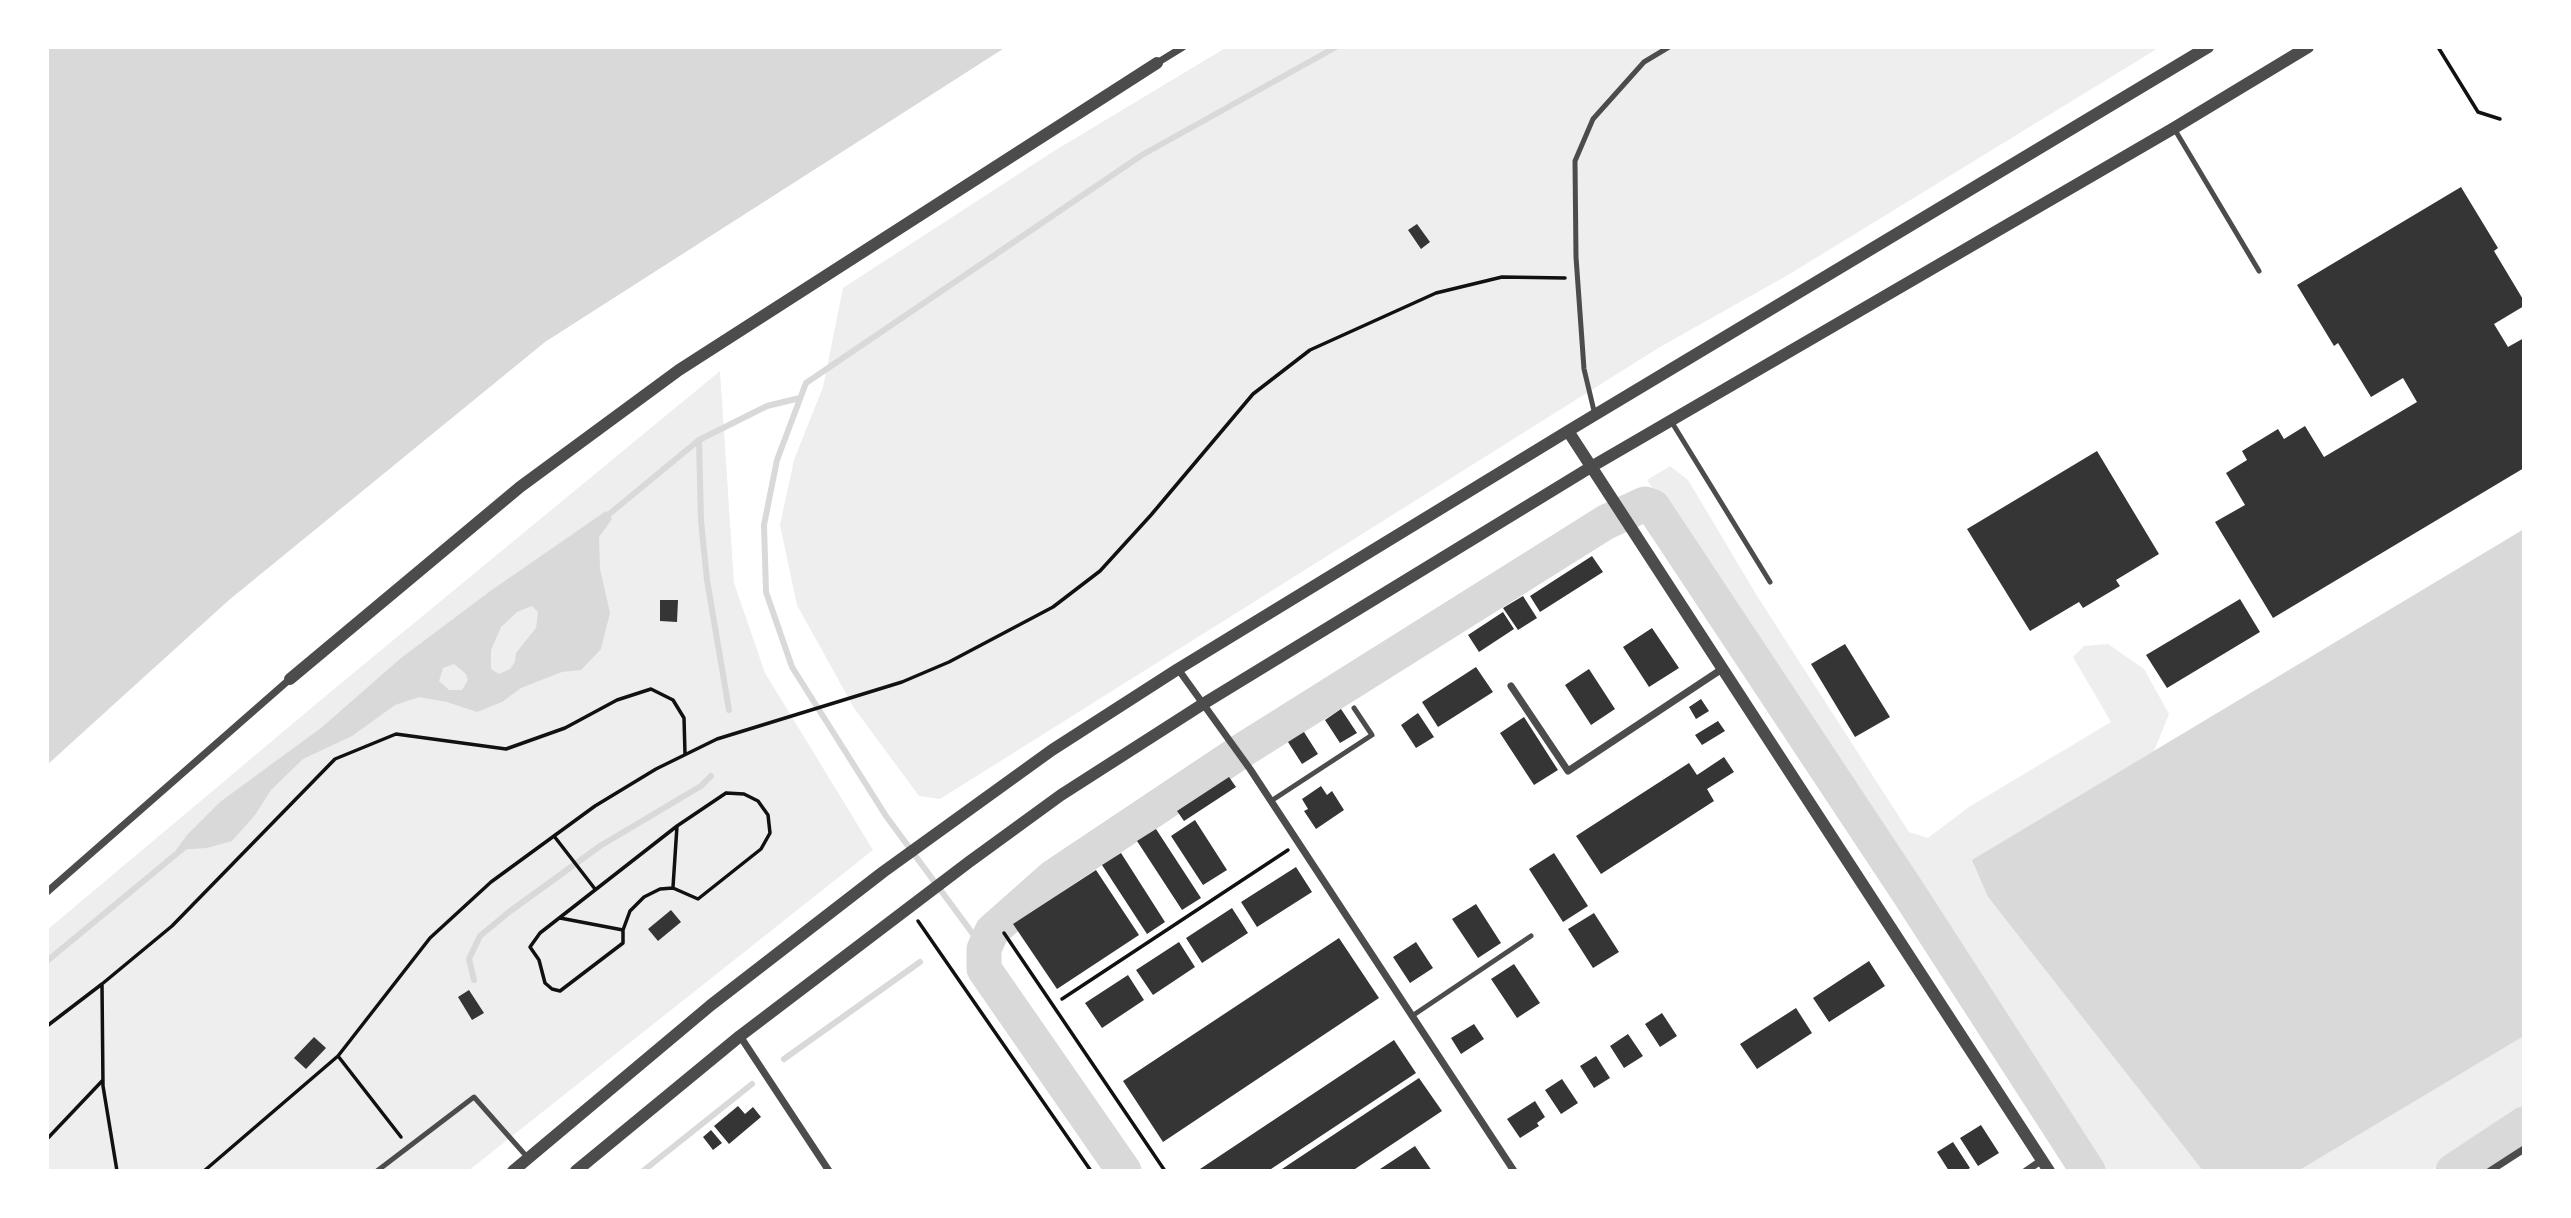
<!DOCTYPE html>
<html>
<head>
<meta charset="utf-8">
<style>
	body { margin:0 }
	#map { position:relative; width:2571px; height:1218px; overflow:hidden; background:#fff; font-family:"Sofia Sans Condensed",sans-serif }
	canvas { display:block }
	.frame { position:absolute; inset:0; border:49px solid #fff; pointer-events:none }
</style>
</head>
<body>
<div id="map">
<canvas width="2571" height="1218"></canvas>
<div class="frame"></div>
</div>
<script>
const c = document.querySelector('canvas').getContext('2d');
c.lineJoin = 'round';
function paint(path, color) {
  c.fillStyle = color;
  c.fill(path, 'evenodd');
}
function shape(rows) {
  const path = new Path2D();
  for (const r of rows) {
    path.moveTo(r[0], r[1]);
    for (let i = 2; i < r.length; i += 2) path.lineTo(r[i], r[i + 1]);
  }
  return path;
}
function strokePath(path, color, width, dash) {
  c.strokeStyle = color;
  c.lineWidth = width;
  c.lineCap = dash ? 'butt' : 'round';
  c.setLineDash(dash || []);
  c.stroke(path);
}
paint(shape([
	[1227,47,2160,47,1788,275,1660,347,940,799,919,796,854,708,797,605,780,525,794,460,823,387,843,288,1054,151],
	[720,371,734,583,765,673,873,850,468,1171,47,1171,47,930,334,689],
	[1670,466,1688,480,1759,599,1909,832,1928,838,1969,807,2111,722,2073,657,2084,646,2108,644,2144,669,2169,714,2154,751,1973,860,1988,897,2203,1171,2102,1171,1647,480],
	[2524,1036,2524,1110,2430,1171,2298,1171]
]), '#eee');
paint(shape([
	[47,47,1006,47,545,342,229,600,47,765],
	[606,511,612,519,599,537,600,569,610,613,601,649,581,670,562,672,521,688,502,702,477,712,447,702,419,697,395,705,352,736,303,759,271,790,255,815,232,841,207,848,176,850,187,835,220,802,321,728,401,658,489,592],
	[532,606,538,612,536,628,516,653,515,662,510,669,499,674,491,669,491,650,501,627,517,612],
	[454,664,466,674,468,680,462,690,449,690,439,681,443,668],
	[2524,529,2524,1036,2298,1171,2203,1171,1988,897,1972,860]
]), '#d9d9d9');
strokePath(shape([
	[699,440,701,521,707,580,729,710],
	[602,520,699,440,767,406,800,398],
	[984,949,886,816,792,667,766,592,764,525,777,460,806,383,1142,155,1336,47],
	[47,961,186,846],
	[474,980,469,959,480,936,509,912,600,846,701,786,711,776],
	[784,1059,920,962],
	[643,1171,752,1084]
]), '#d9d9d9', 6);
strokePath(shape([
	[1124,1171,984,969,984,949,992,931,1053,877,1246,748,1606,522,1645,504,1653,507,1910,895,2088,1171],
	[2453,1171,2524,1124]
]), '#d9d9d9', 35);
paint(shape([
	[2461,187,2498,248,2494,251,2524,301,2524,306,2494,324,2508,347,2524,338,2524,468,2273,618,2215,522,2245,505,2226,473,2247,460,2242,451,2278,429,2284,439,2305,426,2324,457,2417,402,2403,378,2371,397,2338,343,2334,346,2297,285],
	[1417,224,1430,242,1421,249,1408,230],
	[2097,451,2159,554,2116,580,2120,586,2083,608,2079,602,2030,631,1967,529],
	[1592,556,1603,572,1540,612,1530,596],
	[1523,596,1537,618,1518,630,1503,608],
	[2240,599,2260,632,2167,688,2146,655],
	[660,600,678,600,677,622,660,621],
	[1503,612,1514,629,1479,652,1468,635],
	[1652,628,1679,668,1649,687,1623,647],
	[1845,644,1890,717,1855,737,1811,664],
	[1476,667,1493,692,1438,727,1422,702],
	[1589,669,1615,709,1591,725,1565,685],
	[1701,699,1709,711,1696,719,1689,707],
	[1341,709,1357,733,1340,743,1325,720],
	[1418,713,1434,737,1416,748,1401,725],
	[1524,717,1558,770,1534,785,1500,733],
	[1718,721,1725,731,1702,745,1695,735],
	[1304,732,1318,754,1302,764,1288,742],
	[1724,757,1734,772,1707,789,1714,801,1601,874,1576,836,1689,763,1697,775],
	[1229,777,1236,787,1184,821,1177,811],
	[1321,786,1327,795,1332,791,1344,810,1316,829,1304,811,1308,809,1302,799],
	[1195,820,1227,870,1203,885,1171,836],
	[1156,829,1201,898,1182,910,1137,841],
	[1121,853,1165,922,1147,934,1102,865],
	[1554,853,1588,906,1563,922,1529,869],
	[1296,867,1312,892,1257,927,1241,902],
	[1096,870,1139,935,1057,989,1013,924],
	[1476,904,1501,943,1478,958,1452,919],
	[1232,908,1248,933,1202,963,1186,938],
	[671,910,681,922,658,941,648,929],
	[1594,913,1619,952,1593,968,1568,929],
	[1339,938,1379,998,1163,1142,1123,1081],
	[1179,942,1195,967,1153,995,1136,970],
	[1416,942,1433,968,1410,983,1393,957],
	[1869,961,1885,986,1829,1022,1813,998],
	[1514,964,1540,1003,1517,1018,1491,979],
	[1128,975,1144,1000,1102,1028,1085,1003],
	[469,990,484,1013,472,1020,458,997],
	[1796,1008,1812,1033,1757,1069,1740,1044],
	[1662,1013,1677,1036,1660,1047,1645,1024],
	[1474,1024,1484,1039,1461,1054,1451,1038],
	[1628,1034,1643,1056,1624,1068,1610,1046],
	[314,1037,326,1048,306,1069,294,1058],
	[1394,1040,1416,1073,1268,1171,1197,1171],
	[1596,1056,1610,1078,1594,1088,1580,1066],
	[1419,1078,1442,1111,1352,1171,1279,1171],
	[1562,1079,1578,1103,1561,1114,1545,1090],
	[1535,1101,1545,1117,1537,1123,1539,1126,1520,1138,1507,1119],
	[738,1106,745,1114,753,1107,761,1117,729,1144,714,1126],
	[1981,1125,1999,1153,1978,1166,1960,1138],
	[711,1130,722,1143,713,1150,703,1137],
	[1953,1142,1970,1168,1965,1171,1949,1171,1937,1152],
	[1415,1146,1432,1171,1377,1171]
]), '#353535');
strokePath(shape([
	[2438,47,2478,112,2500,119],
	[726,793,744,794,758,801,768,815,770,833,761,849,698,899,673,888,660,889,644,897,630,911,623,930,623,943,560,991,552,989,545,983,539,960,530,947,540,933,677,826,726,793],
	[554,836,595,889],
	[673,887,677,826],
	[560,918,623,930],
	[918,921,1091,1171],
	[1004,933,1165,1171],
	[102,985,103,1086,117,1171],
	[1062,999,1288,850],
	[47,1026,102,984,172,926,335,759,396,734,506,749,565,728,617,700,651,689,673,700,684,718,685,754],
	[338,1056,401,1137],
	[47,1139,103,1080],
	[204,1171,338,1056,430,938,491,882,595,806,656,769,717,739,902,682,949,662,1053,607,1100,571,1151,515,1253,394,1310,350,1436,293,1502,277,1565,278]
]), '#111', 3.5);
strokePath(shape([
	[2175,130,2259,271],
	[1595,415,1584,369,1576,257,1575,161,1593,119,1644,62,1669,47],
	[1671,421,1770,582],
	[1271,801,1372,735,1354,708],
	[1412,1016,1531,936],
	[377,1171,474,1097,528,1158]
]), '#4c4c4c', 5);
strokePath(shape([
	[1157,63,1183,47],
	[1178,669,1250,769,1514,1171],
	[1511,686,1568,771,1722,669],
	[47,892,290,679],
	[740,1036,829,1171],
	[2026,1171,2042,1160],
	[2490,1171,2524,1149]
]), '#4c4c4c', 7);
strokePath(shape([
	[1568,431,2049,1171],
	[290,679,520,487,679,370,1157,63],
	[513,1171,711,1005,883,872,1052,750,1178,669,1568,431,2208,47],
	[576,1171,740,1036,969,862,1061,795,1203,704,1591,467,2174,128,2308,47]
]), '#4c4c4c', 12);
</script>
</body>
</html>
